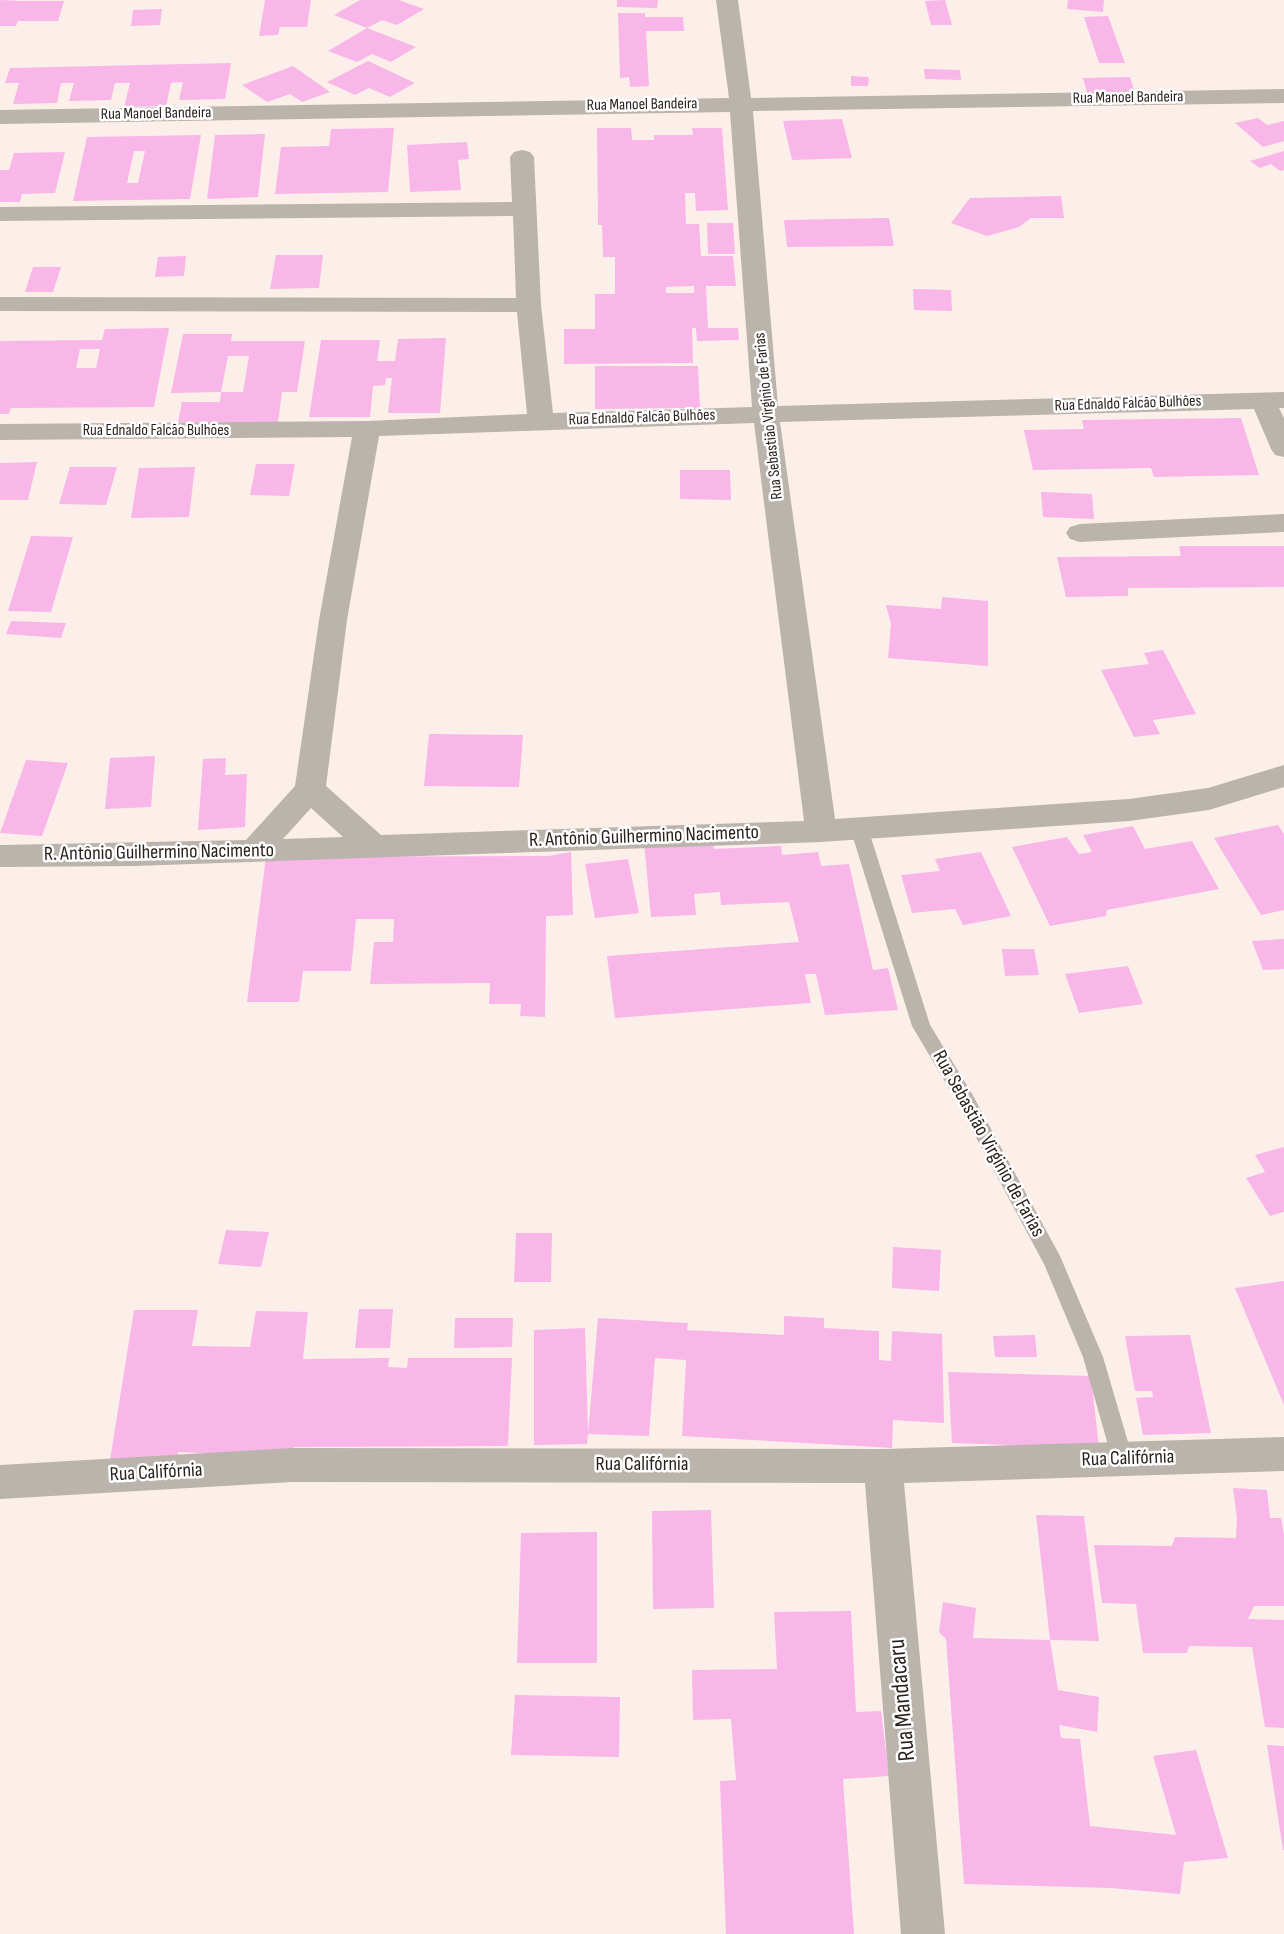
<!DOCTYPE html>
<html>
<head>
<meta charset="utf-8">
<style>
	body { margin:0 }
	canvas { display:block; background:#fcefea }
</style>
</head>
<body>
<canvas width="1284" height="1934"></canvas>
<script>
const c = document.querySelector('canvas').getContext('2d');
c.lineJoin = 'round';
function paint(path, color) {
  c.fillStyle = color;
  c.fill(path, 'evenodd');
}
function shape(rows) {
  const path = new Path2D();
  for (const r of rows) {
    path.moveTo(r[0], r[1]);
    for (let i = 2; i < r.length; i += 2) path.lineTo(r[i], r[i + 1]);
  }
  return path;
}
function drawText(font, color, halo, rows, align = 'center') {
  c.font = font + ' "Sofia Sans Condensed",sans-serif';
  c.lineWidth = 5;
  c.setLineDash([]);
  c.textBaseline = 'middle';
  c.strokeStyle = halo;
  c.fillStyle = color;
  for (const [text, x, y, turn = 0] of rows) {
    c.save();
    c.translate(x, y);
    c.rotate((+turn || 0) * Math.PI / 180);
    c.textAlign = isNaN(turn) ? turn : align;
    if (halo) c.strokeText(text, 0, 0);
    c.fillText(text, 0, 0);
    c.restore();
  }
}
paint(shape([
	[0,0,23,1,64,1,58,21,18,21,16,26,0,26],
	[265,0,311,0,307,27,280,27,278,35,259,36],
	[360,0,399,0,424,9,397,25,382,20,367,28,334,15],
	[617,0,658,0,657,8,617,7],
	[945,0,952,25,931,25,925,1],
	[1068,0,1104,0,1103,12,1067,9],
	[162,9,160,25,131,26,133,10],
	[618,13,645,13,645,17,683,17,684,31,646,31,649,86,630,87,629,77,620,78],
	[1108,16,1125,63,1099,63,1084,17],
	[367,28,416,47,391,62,372,54,357,62,328,51],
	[368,61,415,83,390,97,369,88,355,95,327,82],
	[231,63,225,99,179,100,183,82,171,83,166,106,124,107,130,83,115,83,111,100,69,101,74,83,61,83,57,103,13,104,19,83,5,83,10,68],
	[293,66,330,92,302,102,290,94,267,102,242,85],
	[924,69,960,70,961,80,925,79],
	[851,76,869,77,868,86,851,86],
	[1130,77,1135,93,1087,93,1083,78],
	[1258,118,1267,125,1284,121,1284,141,1263,147,1235,123],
	[842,119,852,158,792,160,783,121],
	[394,128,388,192,275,194,281,147,329,146,331,129],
	[597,128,631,128,632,140,654,140,654,135,693,135,692,128,722,128,728,210,696,211,695,193,685,193,686,224,699,224,701,256,733,256,736,286,706,286,708,328,738,328,739,340,697,341,696,328,692,328,693,363,564,364,564,329,595,329,595,294,615,294,615,257,603,257,602,225,598,225],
	[694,286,694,293,666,293,666,287],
	[265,134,258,197,207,199,215,135],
	[201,135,190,199,73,201,87,137],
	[134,151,145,151,138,183,127,183],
	[467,142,469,159,458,160,461,190,410,192,407,145],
	[1284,151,1284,170,1280,171,1271,164,1260,168,1250,161],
	[65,152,55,193,22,194,20,202,0,202,0,170,9,170,14,153],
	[1061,196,1064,218,1031,218,1019,227,987,236,951,223,970,198],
	[889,218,894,246,787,247,784,220],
	[707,223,733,223,735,254,708,254],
	[276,255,323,255,319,288,270,289],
	[186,256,184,276,155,277,158,257],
	[33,267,61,267,53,292,25,292],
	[913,289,951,290,952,311,914,310],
	[169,328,154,407,11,408,9,414,0,414,0,341,102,340,105,329],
	[80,349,100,349,96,368,76,368],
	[183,334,232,334,231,341,305,341,297,392,282,392,278,422,178,422,182,402,220,402,221,392,243,392,249,356,228,356,221,392,171,393],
	[446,338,440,413,388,413,392,378,386,378,385,385,373,386,370,417,309,417,321,340,380,340,377,361,395,361,398,339],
	[595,366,698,366,700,408,595,409],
	[1241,418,1259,475,1154,477,1151,468,1033,470,1024,430,1084,429,1082,420],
	[37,462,28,500,0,500,0,463],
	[256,464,295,464,289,496,250,495],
	[70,467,117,467,106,505,59,504],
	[195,467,189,517,131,518,139,468],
	[680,470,730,470,731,500,680,499],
	[1041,492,1092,494,1094,519,1043,517],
	[31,536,73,537,51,612,8,611],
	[1179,546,1284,546,1284,587,1128,588,1128,596,1066,597,1057,557,1181,556],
	[942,597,988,601,988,666,888,658,891,624,886,605,941,609],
	[11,621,38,622,66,623,61,638,6,634],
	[1163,650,1196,714,1153,720,1160,734,1134,737,1101,670,1149,664,1144,653],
	[429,734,523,735,519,787,424,786],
	[155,756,151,807,105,809,110,758],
	[226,758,225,775,247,774,245,827,198,830,203,759],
	[26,760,68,763,42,836,0,833],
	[1278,825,1284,834,1284,910,1261,915,1214,838],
	[1133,826,1145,849,1192,841,1219,889,1107,910,1106,916,1050,926,1012,847,1067,837,1079,854,1092,852,1083,835],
	[713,839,714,849,781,846,782,855,818,852,821,866,849,864,873,970,888,968,898,1010,825,1015,816,974,805,974,811,1003,615,1018,607,956,799,942,789,902,721,905,720,892,694,894,696,915,651,917,644,842],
	[571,852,573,915,546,916,545,1017,520,1016,521,1004,489,1004,490,983,370,984,374,942,393,942,394,919,356,919,351,971,303,971,299,1002,247,1002,266,857,548,856],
	[981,852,1011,916,963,925,955,909,912,913,901,875,940,871,935,859],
	[628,859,639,913,595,918,585,864],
	[1284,939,1284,969,1263,970,1252,941],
	[1002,949,1034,949,1039,975,1005,976],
	[1128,966,1143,1004,1079,1013,1065,974],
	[1284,1147,1284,1212,1270,1216,1246,1178,1265,1172,1255,1155],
	[226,1230,269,1232,261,1267,218,1264],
	[516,1233,552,1233,551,1282,514,1282],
	[893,1247,941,1250,939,1291,892,1288],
	[1284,1281,1284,1405,1235,1288],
	[359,1309,393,1309,390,1348,355,1348],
	[134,1310,198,1310,192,1346,250,1347,256,1311,308,1312,303,1359,389,1358,388,1367,407,1368,408,1358,512,1358,508,1446,294,1447,289,1457,178,1452,177,1459,110,1460],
	[784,1316,824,1318,824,1328,879,1331,879,1360,891,1361,892,1331,942,1334,944,1423,893,1420,892,1448,682,1436,686,1360,655,1358,649,1436,588,1434,587,1444,534,1445,534,1330,585,1328,588,1434,598,1318,688,1323,687,1330,784,1335],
	[455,1318,513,1318,512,1347,454,1348],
	[1035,1335,1037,1357,995,1357,993,1336],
	[1190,1335,1211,1433,1143,1435,1136,1398,1153,1397,1152,1391,1135,1391,1125,1336],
	[948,1372,1091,1376,1099,1448,952,1443],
	[1233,1488,1267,1490,1270,1518,1281,1518,1284,1535,1284,1606,1254,1606,1248,1619,1284,1620,1284,1728,1265,1727,1252,1647,1189,1646,1187,1653,1143,1653,1136,1604,1102,1603,1094,1545,1172,1546,1175,1537,1236,1538,1237,1518],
	[711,1510,714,1608,653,1609,652,1511],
	[1036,1515,1084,1516,1099,1641,1050,1640],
	[597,1532,597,1663,517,1663,521,1533],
	[943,1602,976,1608,973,1638,1050,1640,1058,1690,1099,1697,1097,1732,1059,1725,1061,1738,1080,1739,1090,1826,1176,1835,1153,1756,1196,1750,1228,1858,1184,1862,1180,1894,1111,1888,964,1884,946,1639,939,1632],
	[851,1611,856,1712,881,1711,889,1776,843,1779,854,1934,726,1934,720,1781,736,1780,731,1719,693,1720,692,1670,777,1669,774,1612],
	[515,1695,620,1697,619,1757,511,1755],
	[1267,1745,1284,1746,1284,1850,1283,1850]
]), '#f9b6e9');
paint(shape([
	[859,822,865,824,868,828,930,1025,971,1092,1060,1256,1103,1357,1133,1459,1130,1466,1122,1468,1114,1466,1083,1357,1044,1264,957,1102,912,1026,850,828,853,824,859,822]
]), '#bab4ad');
paint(shape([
	[716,0,738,0,751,98,1284,89,1284,103,753,111,778,406,1284,392,1284,408,1279,408,1284,418,1284,457,1275,455,1271,449,1254,409,780,422,835,819,1129,799,1208,788,1284,765,1284,787,1209,810,1129,821,821,842,135,866,0,867,0,845,246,840,295,786,319,620,352,437,0,440,0,424,367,421,527,414,517,312,0,311,0,297,516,298,513,216,0,221,0,207,512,202,510,157,514,152,522,150,530,152,534,157,541,305,553,413,752,407,730,112,0,124,0,110,729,98,716,0],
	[754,423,804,821,381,835,326,786,347,620,379,436,754,423],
	[311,808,343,837,283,839,311,808],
	[1284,514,1284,532,1080,542,1070,539,1066,533,1070,527,1080,524,1284,514],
	[1284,1437,1284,1471,904,1483,945,1934,901,1934,865,1483,292,1482,0,1499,0,1465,292,1448,883,1449,1284,1437]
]), '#bab4ad');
drawText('16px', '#29211e', '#fff', [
	["Rua Manoel Bandeira",1128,98,-1],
	["Rua Manoel Bandeira",642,105,-1],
	["Rua Manoel Bandeira",156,114,-1],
	["Rua Ednaldo Falcão Bulhões",1128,404,-2],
	["Rua Sebastião Virginio de Farias",769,416,-96],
	["Rua Ednaldo Falcão Bulhões",642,418,-2],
	["Rua Ednaldo Falcão Bulhões",156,431]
]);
drawText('20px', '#29211e', '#fff', [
	["R. Antônio Guilhermino Nacimento",644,837,-2],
	["R. Antônio Guilhermino Nacimento",159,853,-1],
	["Rua Sebastião Virginio de Farias",988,1144,61],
	["Rua Califórnia",1128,1459,-2],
	["Rua Califórnia",642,1465],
	["Rua Califórnia",156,1473,-3]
]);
drawText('24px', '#29211e', '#fff', [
	["Rua Mandacaru",903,1700,-95]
]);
</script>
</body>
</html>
